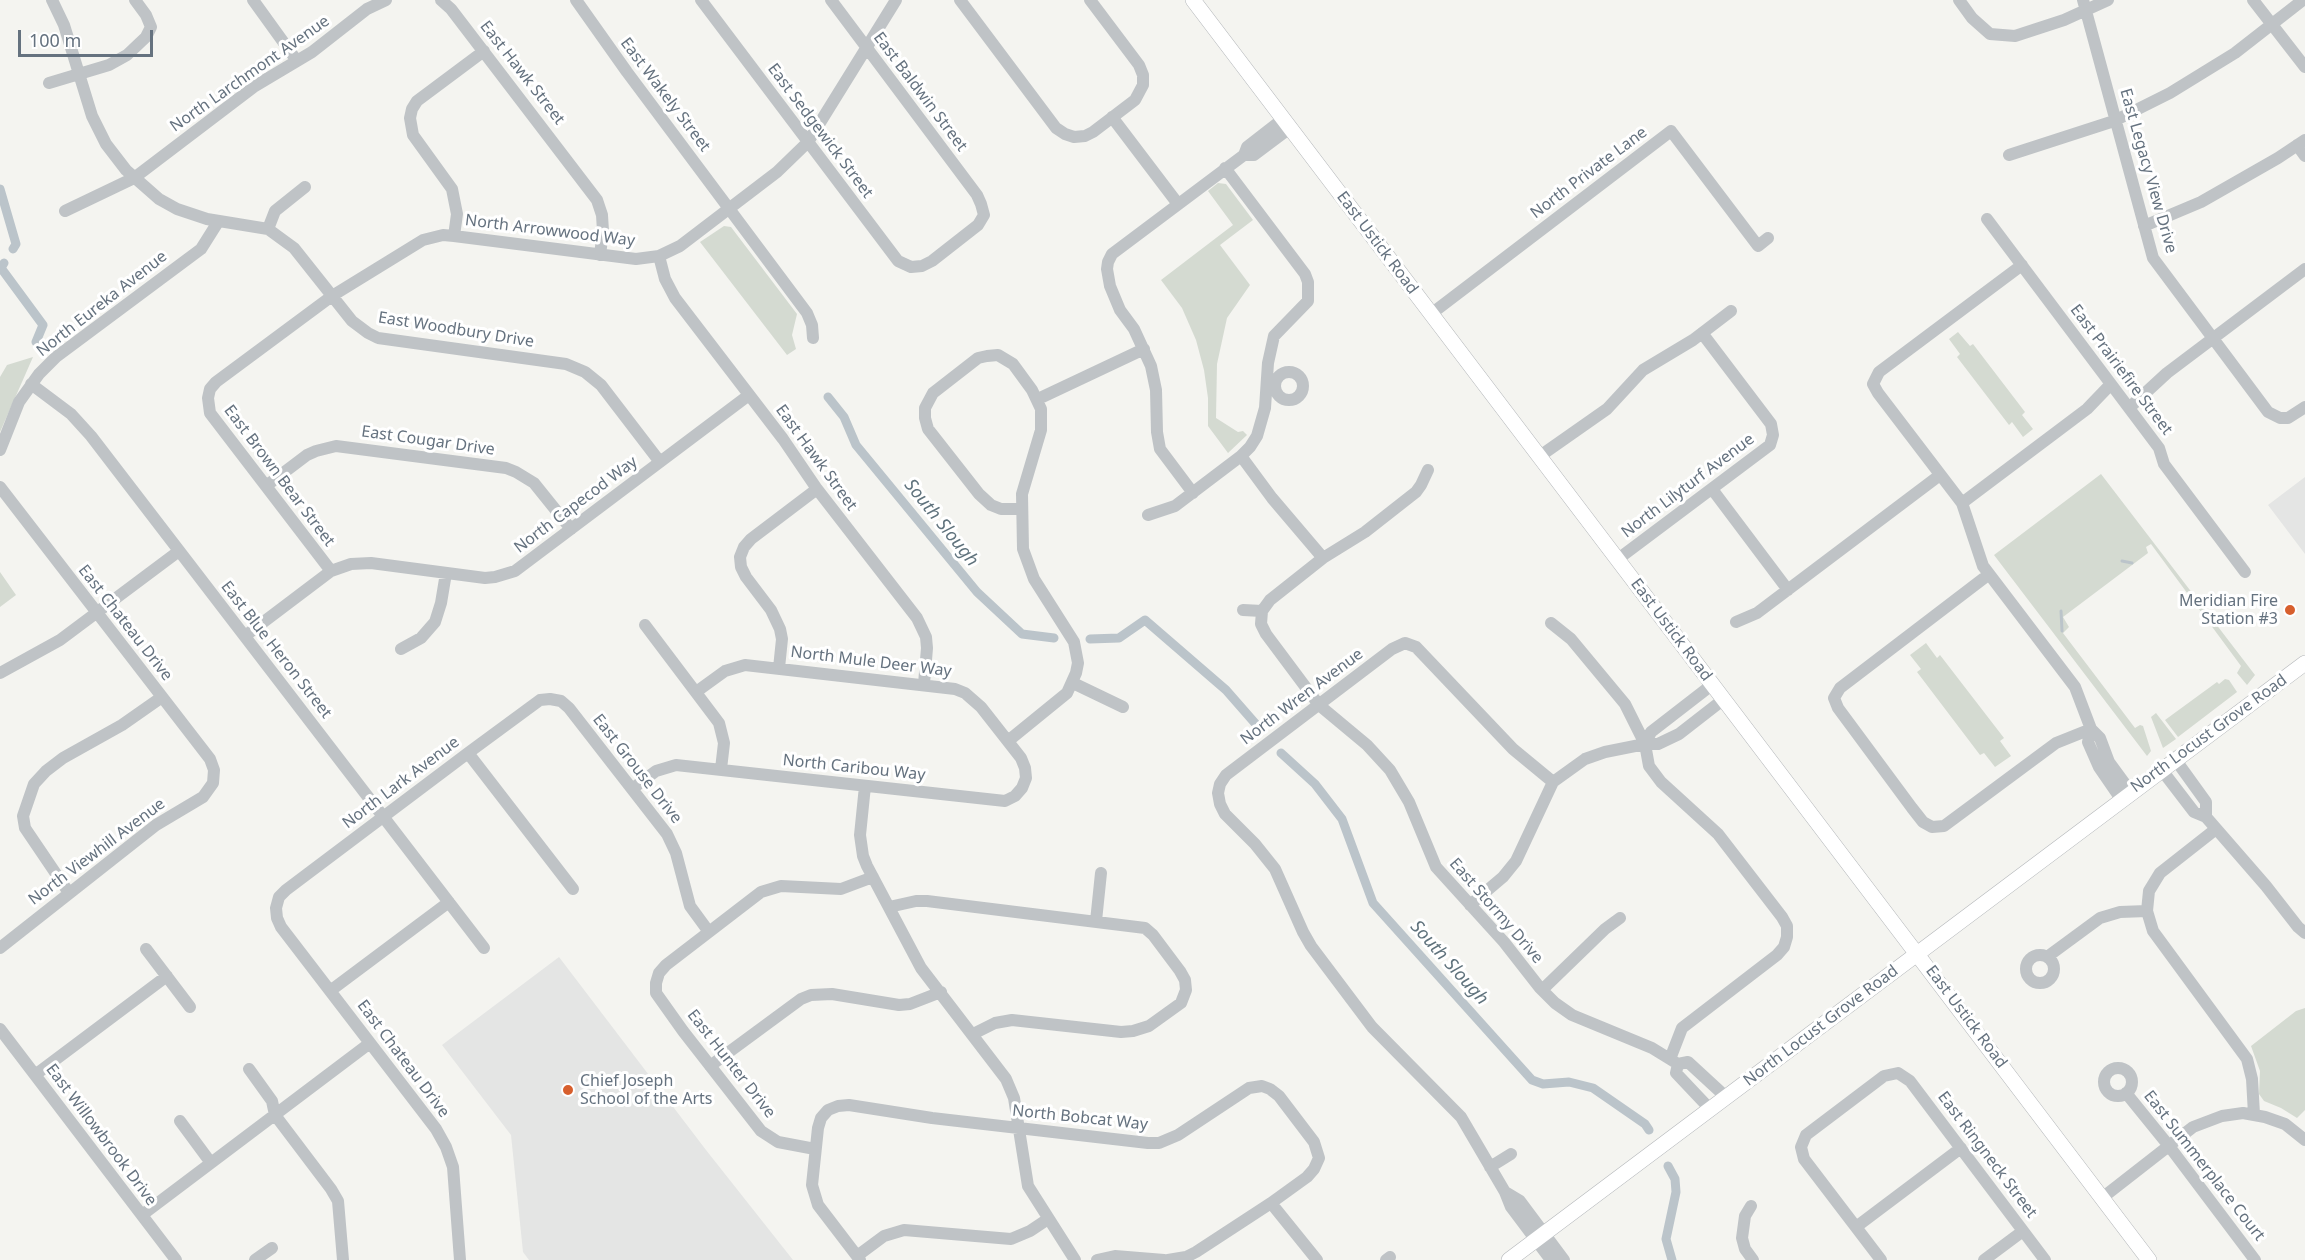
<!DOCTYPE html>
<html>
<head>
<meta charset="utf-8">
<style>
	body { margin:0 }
	#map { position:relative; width:2305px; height:1260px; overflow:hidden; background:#f4f4f0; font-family:"Noto Sans",sans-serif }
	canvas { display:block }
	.scale { position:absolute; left:18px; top:30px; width:135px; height:27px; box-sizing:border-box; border:3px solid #65727f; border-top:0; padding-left:8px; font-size:18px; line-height:21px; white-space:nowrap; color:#65727f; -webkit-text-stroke:4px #fff; paint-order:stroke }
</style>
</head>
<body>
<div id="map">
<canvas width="2305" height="1260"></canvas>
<div class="scale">100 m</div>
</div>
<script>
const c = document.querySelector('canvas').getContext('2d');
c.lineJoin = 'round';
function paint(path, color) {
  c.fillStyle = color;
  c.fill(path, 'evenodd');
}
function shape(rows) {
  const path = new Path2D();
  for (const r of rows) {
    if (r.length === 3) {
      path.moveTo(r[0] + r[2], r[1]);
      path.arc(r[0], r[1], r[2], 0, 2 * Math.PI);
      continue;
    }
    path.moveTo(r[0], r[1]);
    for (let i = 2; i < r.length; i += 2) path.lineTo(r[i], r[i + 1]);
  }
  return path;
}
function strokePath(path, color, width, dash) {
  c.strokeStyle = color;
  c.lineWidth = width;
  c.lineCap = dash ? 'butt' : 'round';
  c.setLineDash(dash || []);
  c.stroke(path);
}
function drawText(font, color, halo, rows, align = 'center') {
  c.font = font + ' "Noto Sans",sans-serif';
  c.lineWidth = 6;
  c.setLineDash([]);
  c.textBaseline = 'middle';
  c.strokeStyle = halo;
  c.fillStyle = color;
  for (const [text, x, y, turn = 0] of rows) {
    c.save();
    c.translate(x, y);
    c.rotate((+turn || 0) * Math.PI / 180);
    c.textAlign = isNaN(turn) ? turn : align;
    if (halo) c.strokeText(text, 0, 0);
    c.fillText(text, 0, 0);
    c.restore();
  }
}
paint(shape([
	[2305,477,2305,554,2268,505],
	[559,957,706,1150,793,1260,529,1260,523,1252,511,1135,442,1045]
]), '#e4e5e4');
paint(shape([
	[1218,183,1226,184,1253,220,1220,245,1250,285,1227,318,1217,364,1216,418,1238,432,1243,431,1247,435,1228,453,1208,426,1208,398,1204,370,1196,340,1182,308,1161,280,1233,225,1208,191],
	[724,226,731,227,797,314,792,335,796,349,787,355,700,242],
	[1958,332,1970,346,1973,344,2025,412,2022,415,2033,429,2023,437,2012,422,2009,425,1957,357,1960,354,1949,339],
	[33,357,0,432,0,377,7,365],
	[2101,474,2255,675,2247,685,2237,673,2241,666,2151,544,2146,547,2148,553,2063,617,2069,627,2063,633,2135,728,2140,725,2143,726,2151,751,2147,756,1994,555],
	[0,572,16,595,0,607],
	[1926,643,1937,658,1940,655,2004,738,2000,741,2011,756,1995,767,1984,753,1980,755,1917,672,1921,669,1910,655],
	[2225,679,2229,680,2237,692,2178,737,2165,720,2217,682,2219,684],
	[2156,713,2176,739,2163,748,2151,717],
	[2305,1008,2305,1110,2297,1118,2281,1108,2264,1101,2259,1094,2260,1071,2251,1046,2296,1011]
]), '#d4dad1');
strokePath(shape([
	[2122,561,2132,563],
	[2061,611,2062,631]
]), '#bbc4ca', 3);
strokePath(shape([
	[0,189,16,244,13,249],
	[4,263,1,268,43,325,36,342],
	[828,397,844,417,856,445,977,592,1022,634,1054,638],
	[1090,639,1119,638,1145,620,1226,690,1261,730],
	[1281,753,1315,784,1342,819,1373,903,1532,1080,1543,1084,1569,1082,1593,1088,1645,1124,1649,1130],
	[1668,1166,1675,1179,1676,1192,1666,1239,1672,1260]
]), '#bbc4ca', 9);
const major = shape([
	[1193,0,2149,1260],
	[1509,1260,2305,663]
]);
strokePath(major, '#b3b6b9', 16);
strokePath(shape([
	[52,0,64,25,92,116,106,144,126,170,159,199,177,209,207,219,268,229,294,248,352,321,368,333,378,338,566,364,585,372,601,385,660,462],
	[253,0,297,61],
	[441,0,451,9,597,200,602,215,603,231,600,255],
	[576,0,627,72,807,313,812,325,813,338],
	[701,0,898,261,911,267,922,266,932,261,978,225,984,215,981,204,977,195,831,0],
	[960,0,1056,128,1065,134,1074,137,1085,136,1093,132,1135,100,1143,85,1143,75,1139,65,1090,0],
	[1959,0,1972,18,1990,34,2015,36,2064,20,2108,0],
	[2083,0,2153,258,2268,412,2280,418,2288,418,2305,407],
	[2253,0,2305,67],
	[49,83,109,65,127,55,146,37,151,27,146,15,135,0],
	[1112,117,1178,204],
	[1283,119,1247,147,1244,155,1254,155,1290,128],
	[2297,145,2305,156],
	[2009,155,2114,121,2170,93,2235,53,2303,0],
	[65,211,134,178,255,86,312,52,367,9,386,0],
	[1987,219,2159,448,2164,464,2245,572],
	[2144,226,2201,202,2278,158,2305,140],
	[268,229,275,211,305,187],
	[454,236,457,214,452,189,413,135,410,118,412,109,417,101,484,51],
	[659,256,665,279,675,298,783,439,817,489,917,618,926,637,927,648,924,684],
	[1431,314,1671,131,1758,246,1768,238],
	[1289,386,14],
	[31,384,71,414,91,436,484,948],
	[1038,399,1144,349],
	[2129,408,2167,373,2305,269],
	[0,450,19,402,39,374,56,357,201,249,218,222],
	[1241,456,1272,498,1323,558],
	[1540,456,1607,409,1643,370,1693,340,1731,311],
	[1428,470,1421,485,1416,492,1365,532,1323,558,1270,600,1262,611,1261,624,1266,634,1319,705,1367,745,1390,770,1409,802,1436,867,1504,942,1540,988,1555,1003,1572,1015,1652,1048,1678,1064],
	[266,486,307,455,316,451,336,446,506,468,516,472,534,483,571,529],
	[0,487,210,759,214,770,213,783,203,797,156,825,0,948],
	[1712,489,1788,590],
	[1193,493,1160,449,1157,432,1156,390,1151,366,1134,329,1120,310,1110,286,1107,269,1108,262,1112,254,1244,155],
	[1962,503,2087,409,2111,384],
	[1148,515,1175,506,1241,456,1250,447,1257,436,1265,408,1268,363,1274,336,1308,301,1308,282,1305,274,1225,168],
	[1618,559,1770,445,1773,435,1771,424,1702,333],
	[331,571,210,413,208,398,210,389,216,382,332,296,423,240,443,235,454,236,636,259,659,256,680,246,777,172,808,142,896,0],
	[1988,575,1840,688,1834,698,1838,708,1912,808,1923,822,1932,827,1944,826,2056,743,2091,729,2075,687,1983,566,1962,503,1878,393,1873,384,1879,372,2022,265],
	[1243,610,1262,611],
	[1736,622,1757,613,1940,475],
	[1551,623,1571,639,1625,704,1645,744,1649,766,1661,782,1718,834,1782,917,1787,926,1787,937,1784,947,1777,955,1682,1028,1670,1059],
	[645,625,719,723,724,743,721,769],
	[245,636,331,571,351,564,371,563,485,578,495,577,515,571,749,395],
	[401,649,421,638,435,622,441,603,446,573],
	[779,668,782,639,780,629,771,610,746,577,741,567,740,557,744,547,751,539,817,489],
	[0,673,60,640,179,551],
	[1073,683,1123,707],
	[1713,684,1651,732,1645,744,1658,744,1679,734,1724,699],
	[1008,741,1067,693,1076,673,1078,663,1074,642,1034,579,1023,549,1022,494,1041,430,1041,409,1032,390,1013,364,998,355,987,356,978,358,933,393,925,408,925,418,928,429,979,494,991,505,1001,509,1021,509],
	[468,753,573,889],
	[2161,769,2194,812,2206,817,2206,802,2175,759],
	[865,786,860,835,863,856,867,866,921,968,1006,1079,1014,1098,1028,1186,1075,1260],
	[632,789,656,771,676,765,1005,801,1015,796,1022,788,1026,778,1025,768,1021,758,981,707,965,693,955,689,745,665,725,671,696,692],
	[2121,799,2099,767,2088,742,2091,729,2100,738,2109,762,2131,792],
	[2206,817,2266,886,2298,927,2305,933],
	[2216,829,2160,873,2149,891,2147,911,2153,931,2247,1059,2252,1079,2254,1114],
	[69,893,25,828,23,816,34,784,46,771,63,758,122,725,162,697],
	[1470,905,1503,877,1516,861,1553,782,1585,759,1605,752,1645,744],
	[889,907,916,901,927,901,1145,928,1153,935,1180,971,1185,980,1186,990,1181,1003,1149,1026,1133,1031,1121,1032,1012,1020,995,1023,973,1034],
	[1096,921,1101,873],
	[146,949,190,1007],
	[2040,969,14],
	[2047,957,2100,918,2120,912,2147,911],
	[1542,990,1605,929,1620,918],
	[330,991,449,902],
	[0,1029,176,1260],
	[710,1066,801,999,811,995,832,994,899,1005,910,1004,941,992],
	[2118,1082,14],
	[249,1069,272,1101,275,1115,331,1189,338,1201,343,1260],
	[35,1075,167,976],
	[2126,1093,2169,1146,2255,1260],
	[1710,1109,1676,1073,1678,1064,1688,1062,1726,1097],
	[180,1121,211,1163],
	[815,1149,778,1142,761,1131,683,1031,656,993,656,983,659,973,666,965,761,892,781,886,841,889,873,877],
	[1490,1167,1511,1154],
	[1505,1192,1461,1117,1372,1027,1311,946,1303,932,1275,869,1255,844,1225,814,1220,804,1218,793,1220,784,1226,775,1392,649,1405,643,1416,647,1513,749,1553,782],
	[2102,1198,2193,1127,2222,1116,2243,1113,2265,1117,2285,1124,2305,1140],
	[1271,1203,1317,1260],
	[1751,1206,1745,1216,1742,1238,1745,1249,1753,1260],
	[142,1215,370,1043],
	[1856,1227,1961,1148],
	[857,1256,884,1236,904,1230,1011,1239,1030,1231,1048,1219],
	[255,1260,272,1248],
	[460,1260,453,1167,446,1147,436,1129,281,927,277,918,276,908,279,897,286,890,468,753,540,700,550,699,561,701,569,708,667,834,676,853,690,906,709,932],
	[860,1260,818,1205,812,1185,818,1128,821,1118,828,1110,838,1106,849,1105,932,1118,1148,1143,1159,1143,1178,1135,1249,1088,1262,1086,1270,1089,1279,1096,1314,1142,1319,1158,1314,1169,1307,1177,1271,1203,1196,1252,1186,1257,1168,1260],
	[1097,1260,1115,1256,1164,1260],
	[1386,1260,1390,1257],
	[1551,1260,1511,1207,1505,1192,1520,1201,1564,1260],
	[1881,1260,1804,1159,1801,1147,1806,1135,1884,1076,1898,1073,1910,1081,2045,1260],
	[1984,1260,2023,1231]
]), '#bfc3c6', 12);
strokePath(major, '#fff', 15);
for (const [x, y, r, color] of [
	[2290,610,6,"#d75f2d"],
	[568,1090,6,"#d75f2d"]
]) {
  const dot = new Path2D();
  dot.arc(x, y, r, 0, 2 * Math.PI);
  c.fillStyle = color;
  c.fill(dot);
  strokePath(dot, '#fff', 2);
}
drawText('16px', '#65727f', '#fff', [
	["East Hawk Street",522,73,52],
	["North Larchmont Avenue",250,74,-35],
	["East Baldwin Street",920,92,53],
	["East Wakely Street",665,95,53],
	["East Sedgewick Street",820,131,53],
	["East Legacy View Drive",2148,171,74],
	["North Private Lane",1589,173,-37],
	["North Arrowwood Way",550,231,7],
	["East Ustick Road",1377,243,53],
	["North Eureka Avenue",102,304,-38],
	["East Woodbury Drive",456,330,9],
	["East Prairiefire Street",2121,370,53],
	["East Cougar Drive",428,441,8],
	["East Hawk Street",816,458,54],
	["East Brown Bear Street",279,476,53],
	["North Lilyturf Avenue",1688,486,-37],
	["North Capecod Way",576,505,-37],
	["East Chateau Drive",125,623,52],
	["East Ustick Road",1671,630,53],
	["East Blue Heron Street",276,650,52],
	["North Mule Deer Way",871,662,7],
	["North Wren Avenue",1302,697,-37],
	["North Locust Grove Road",2209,734,-36],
	["North Caribou Way",854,768,6],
	["East Grouse Drive",637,769,52],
	["North Lark Avenue",401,783,-37],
	["North Viewhill Avenue",97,852,-37],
	["East Stormy Drive",1496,911,49],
	["East Ustick Road",1966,1017,53],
	["North Locust Grove Road",1821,1026,-37],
	["East Chateau Drive",403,1059,53],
	["East Hunter Drive",731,1064,52],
	["North Bobcat Way",1080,1118,6],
	["East Willowbrook Drive",101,1135,53],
	["East Ringneck Street",1987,1155,53],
	["East Summerplace Court",2204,1166,52]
]);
drawText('16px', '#65727f', '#fff', [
	["Meridian Fire",2278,601],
	["Station #3",2278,619],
	["Chief Joseph",580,1081,"left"],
	["School of the Arts",580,1099,"left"]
], 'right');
drawText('italic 18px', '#60737d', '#fff', [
	["South Slough",941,523,51],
	["South Slough",1449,963,48]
]);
</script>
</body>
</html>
